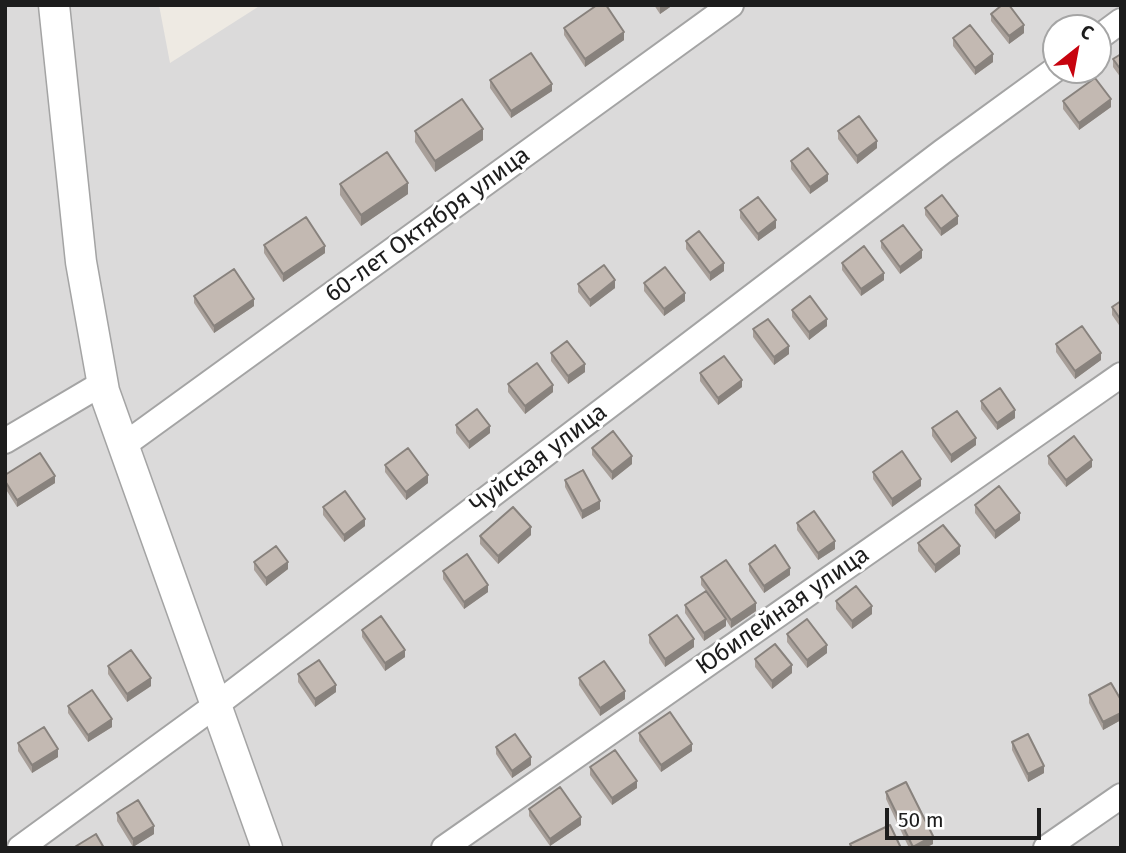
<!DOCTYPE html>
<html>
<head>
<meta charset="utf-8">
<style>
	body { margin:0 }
	#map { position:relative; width:1126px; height:853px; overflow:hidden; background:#eeeae3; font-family:"Fira Sans",sans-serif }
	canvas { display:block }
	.frame { position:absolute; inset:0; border:7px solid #1d1d1d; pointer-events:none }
	.north { position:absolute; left:1042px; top:14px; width:70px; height:70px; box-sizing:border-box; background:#fff; border:2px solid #a5a5a5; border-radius:50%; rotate:31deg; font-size:19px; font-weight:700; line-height:28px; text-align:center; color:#1d1d1d }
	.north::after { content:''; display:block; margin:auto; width:24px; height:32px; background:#c7030e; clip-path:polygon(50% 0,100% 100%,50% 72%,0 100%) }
	.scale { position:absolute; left:885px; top:808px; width:156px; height:32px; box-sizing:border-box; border:4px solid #1d1d1d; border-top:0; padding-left:9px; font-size:21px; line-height:24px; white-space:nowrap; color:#1d1d1d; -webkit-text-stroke:5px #fff; paint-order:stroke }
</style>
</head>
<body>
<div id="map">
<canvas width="1126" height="853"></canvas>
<div class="frame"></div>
<div class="north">С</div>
<div class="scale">50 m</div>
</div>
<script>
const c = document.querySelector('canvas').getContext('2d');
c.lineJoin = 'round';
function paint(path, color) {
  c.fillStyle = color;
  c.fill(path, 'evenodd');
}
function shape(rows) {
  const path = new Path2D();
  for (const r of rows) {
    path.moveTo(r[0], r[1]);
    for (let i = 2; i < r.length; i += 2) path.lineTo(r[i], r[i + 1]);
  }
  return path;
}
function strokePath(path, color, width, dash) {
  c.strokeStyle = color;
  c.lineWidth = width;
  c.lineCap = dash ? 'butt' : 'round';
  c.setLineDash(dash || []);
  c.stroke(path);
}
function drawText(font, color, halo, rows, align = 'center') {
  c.font = font + ' "Fira Sans",sans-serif';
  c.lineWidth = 6;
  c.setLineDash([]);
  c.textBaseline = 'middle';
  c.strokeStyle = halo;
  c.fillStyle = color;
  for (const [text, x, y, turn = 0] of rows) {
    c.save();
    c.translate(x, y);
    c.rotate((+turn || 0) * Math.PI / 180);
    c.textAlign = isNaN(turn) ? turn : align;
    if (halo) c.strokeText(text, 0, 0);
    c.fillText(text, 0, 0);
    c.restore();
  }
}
paint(shape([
	[5,5,159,5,170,63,261,5,1121,5,1121,848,5,848],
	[1056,28,1098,28,1098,70,1056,70]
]), '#dbdada');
const minor = shape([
	[1098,38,1121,21],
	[5,441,103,383],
	[124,445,731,5],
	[20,848,216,705,942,152,1056,69],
	[444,848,1121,375],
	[1046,848,1121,796]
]);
const tertiary = shape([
	[54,5,81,262,104,391,267,848]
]);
strokePath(minor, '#a4a4a4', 28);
strokePath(tertiary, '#a4a4a4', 33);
strokePath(minor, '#fff', 24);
strokePath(tertiary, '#fff', 30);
paint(shape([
	[654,5,673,5,660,14],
	[991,14,1024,33,1009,44,991,21],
	[564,28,624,40,585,67,564,35],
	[953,38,993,62,975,75,953,46],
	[1121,54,1121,78,1113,67,1113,59],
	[490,80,552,91,511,118,490,88],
	[1063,101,1111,107,1079,130,1063,109],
	[415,131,483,140,435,172,415,142],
	[838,131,877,148,857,164,838,139],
	[791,161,828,181,810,194,791,169],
	[340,184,408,194,361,226,340,195],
	[925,208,958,224,941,236,925,215],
	[740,210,776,228,758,241,740,218],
	[686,241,724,271,710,281,686,249],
	[881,241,922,258,900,274,881,248],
	[264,245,325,253,283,282,264,253],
	[842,263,884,280,861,296,842,270],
	[644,283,685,301,664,316,644,291],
	[578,284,615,288,590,307,578,292],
	[194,296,254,306,214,333,194,303],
	[1121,301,1121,328,1112,315,1112,307],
	[792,310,827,326,809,340,792,317],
	[753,329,789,354,774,365,753,337],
	[1056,344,1101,360,1075,379,1056,352],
	[551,353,585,372,568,384,551,361],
	[700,373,742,387,718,405,700,381],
	[508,384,553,392,525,414,508,392],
	[981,401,1015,418,997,430,981,409],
	[456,425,490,433,469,449,456,433],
	[932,428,976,445,951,463,932,436],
	[592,448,632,464,612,480,592,455],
	[1048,456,1092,467,1066,487,1048,464],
	[385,465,428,483,406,500,385,472],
	[873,472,921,486,892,507,873,479],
	[5,475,55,483,17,507,5,488],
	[565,480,600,509,582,519,565,487],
	[975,505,1020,520,995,539,975,513],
	[323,507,365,526,344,542,323,515],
	[797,523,835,549,818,560,797,530],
	[531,535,498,564,480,544,480,536],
	[918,543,960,554,935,573,918,551],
	[254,562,288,569,266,586,254,570],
	[749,564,790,575,764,593,749,571],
	[443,571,488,592,464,609,443,579],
	[701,577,756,611,731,628,726,620,726,626,704,641,685,613,685,605,706,591,701,585],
	[836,601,872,614,852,629,836,609],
	[362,630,405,657,385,671,362,637],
	[787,634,827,653,807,668,787,642],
	[649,635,694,647,665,667,649,643],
	[755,659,792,673,772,689,755,667],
	[108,666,151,686,127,702,108,674],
	[298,674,336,692,315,707,298,682],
	[579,678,625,699,600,716,579,685],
	[1089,695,1121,700,1121,720,1103,730,1089,703],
	[68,706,112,727,88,742,68,713],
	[639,733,692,751,661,772,639,741],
	[1012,742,1044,773,1028,782,1012,750],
	[18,743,58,757,32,773,18,751],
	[496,747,531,765,512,778,496,754],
	[590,767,637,788,612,805,590,775],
	[886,792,933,844,925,848,909,848,886,799],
	[529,809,581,825,550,846,529,816],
	[117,813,154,834,133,847,117,821]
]), '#a89f99');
paint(shape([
	[660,5,673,5,660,14],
	[1024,25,1024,33,1009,44,1009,36],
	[624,32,624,40,585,67,585,59],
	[993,54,993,62,975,75,975,68],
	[552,84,552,91,511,118,511,111],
	[1111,99,1111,107,1079,130,1079,123],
	[483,129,483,140,435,172,435,161],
	[877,141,877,148,857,164,857,156],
	[828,174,828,181,810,194,810,187],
	[408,183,408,194,361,226,361,215],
	[958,216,958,224,941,236,941,229],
	[776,220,776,228,758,241,758,234],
	[325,246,325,253,283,282,283,274],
	[922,250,922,258,900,274,900,267],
	[724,263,724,271,710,281,710,273],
	[884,273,884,280,861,296,861,289],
	[615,280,615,288,590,307,590,300],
	[685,293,685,301,664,316,664,309],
	[254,299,254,306,214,333,214,326],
	[827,319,827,326,809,340,809,332],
	[789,346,789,354,774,365,774,357],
	[1101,353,1101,360,1075,379,1075,371],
	[585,364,585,372,568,384,568,376],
	[742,380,742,387,718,405,718,398],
	[553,385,553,392,525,414,525,406],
	[1015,410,1015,418,997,430,997,423],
	[490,426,490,433,469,449,469,442],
	[976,438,976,445,951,463,951,455],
	[632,456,632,464,612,480,612,472],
	[1092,460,1092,467,1066,487,1066,480],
	[428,475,428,483,406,500,406,492],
	[55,476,55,483,17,507,17,500],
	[921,479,921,486,892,507,892,499],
	[600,501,600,509,582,519,582,511],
	[1020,513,1020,520,995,539,995,531],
	[365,519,365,526,344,542,344,535],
	[531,527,531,535,498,564,498,556],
	[835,541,835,549,818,560,818,553],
	[960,546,960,554,935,573,935,565],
	[288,562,288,569,266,586,266,578],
	[790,568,790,575,764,593,764,586],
	[488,585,488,592,464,609,464,602],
	[756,603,756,611,731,628,731,620],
	[872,606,872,614,852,629,852,621],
	[726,619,726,626,704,641,704,633],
	[694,639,694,647,665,667,665,659],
	[827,645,827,653,807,668,807,660],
	[405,650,405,657,385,671,385,663],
	[792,665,792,673,772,689,772,681],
	[151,678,151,686,127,702,127,694],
	[336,685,336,692,315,707,315,699],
	[625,691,625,699,600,716,600,708],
	[1121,713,1121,720,1103,730,1103,722],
	[112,719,112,727,88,742,88,735],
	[692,744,692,751,661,772,661,765],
	[58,749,58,757,32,773,32,765],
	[531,757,531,765,512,778,512,771],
	[1044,766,1044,773,1028,782,1028,774],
	[637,781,637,788,612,805,612,798],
	[581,817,581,825,550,846,550,839],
	[154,826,154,834,133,847,133,839],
	[933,836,933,844,925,848,913,848,913,847]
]), '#88827d');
const building = shape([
	[597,5,606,5,624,32,585,59,564,28,597,5],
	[1002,5,1009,5,1024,25,1009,36,991,14,1002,5],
	[970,25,993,54,975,68,953,38,970,25],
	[531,53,552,84,511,111,490,80,531,53],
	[1121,54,1121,70,1113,59,1121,54],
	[1095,78,1111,99,1079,123,1063,101,1095,78],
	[462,99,483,129,435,161,415,131,462,99],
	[859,116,877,141,857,156,838,131,859,116],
	[808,148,828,174,810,187,791,161,808,148],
	[387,152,408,183,361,215,340,184,387,152],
	[942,195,958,216,941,229,925,208,942,195],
	[758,197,776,220,758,234,740,210,758,197],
	[306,217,325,246,283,274,264,245,306,217],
	[903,225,922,250,900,267,881,241,903,225],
	[699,231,724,263,710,273,686,241,699,231],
	[864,246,884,273,861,289,842,263,864,246],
	[604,265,615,280,590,300,578,284,604,265],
	[665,267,685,293,664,309,644,283,665,267],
	[234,269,254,299,214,326,194,296,234,269],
	[810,296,827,319,809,332,792,310,810,296],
	[1121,301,1121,320,1112,307,1121,301],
	[768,319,789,346,774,357,753,329,768,319],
	[1082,326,1101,353,1075,371,1056,344,1082,326],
	[567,341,585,364,568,376,551,353,567,341],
	[724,356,742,380,718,398,700,373,724,356],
	[537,363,553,385,525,406,508,384,537,363],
	[1000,388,1015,410,997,423,981,401,1000,388],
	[477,409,490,426,469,442,456,425,477,409],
	[957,411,976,438,951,455,932,428,957,411],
	[613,431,632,456,612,472,592,448,613,431],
	[1074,436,1092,460,1066,480,1048,456,1074,436],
	[408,448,428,475,406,492,385,465,408,448],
	[902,451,921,479,892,499,873,472,902,451],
	[40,453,55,476,17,500,5,481,5,475,40,453],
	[583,470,600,501,582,511,565,480,583,470],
	[999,486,1020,513,995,531,975,505,999,486],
	[345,491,365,519,344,535,323,507,345,491],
	[513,507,531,527,498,556,480,536,513,507],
	[814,511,835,541,818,553,797,523,814,511],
	[943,525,960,546,935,565,918,543,943,525],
	[775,545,790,568,764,586,749,564,775,545],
	[276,546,288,562,266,578,254,562,276,546],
	[467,554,488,585,464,602,443,571,467,554],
	[726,560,756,603,731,620,701,577,726,560],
	[856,586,872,606,852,621,836,601,856,586],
	[706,591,726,619,704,633,685,605,706,591],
	[677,615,694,639,665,659,649,635,677,615],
	[381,616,405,650,385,663,362,630,381,616],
	[807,619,827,645,807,660,787,634,807,619],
	[775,644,792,665,772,681,755,659,775,644],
	[131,650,151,678,127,694,108,666,131,650],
	[319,660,336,685,315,699,298,674,319,660],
	[604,661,625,691,600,708,579,678,604,661],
	[1111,683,1121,700,1121,713,1103,722,1089,695,1111,683],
	[92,690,112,719,88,735,68,706,92,690],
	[670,712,692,744,661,765,639,733,670,712],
	[44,727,58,749,32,765,18,743,44,727],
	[515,734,531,757,512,771,496,747,515,734],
	[1028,734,1044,766,1028,774,1012,742,1028,734],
	[615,750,637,781,612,798,590,767,615,750],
	[906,782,933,836,913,847,886,792,906,782],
	[560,787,581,817,550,839,529,809,560,787],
	[138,800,154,826,133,839,117,813,138,800],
	[890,825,901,848,852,848,850,844,890,825],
	[96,834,104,848,73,848,96,834]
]);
paint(building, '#c3b9b2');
strokePath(building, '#88827d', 2);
drawText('24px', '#1d1d1d', '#fff', [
	["60-лет Октября улица",428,225,-36],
	["Чуйская улица",539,459,-37],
	["Юбилейная улица",783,611,-35]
]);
</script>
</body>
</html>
